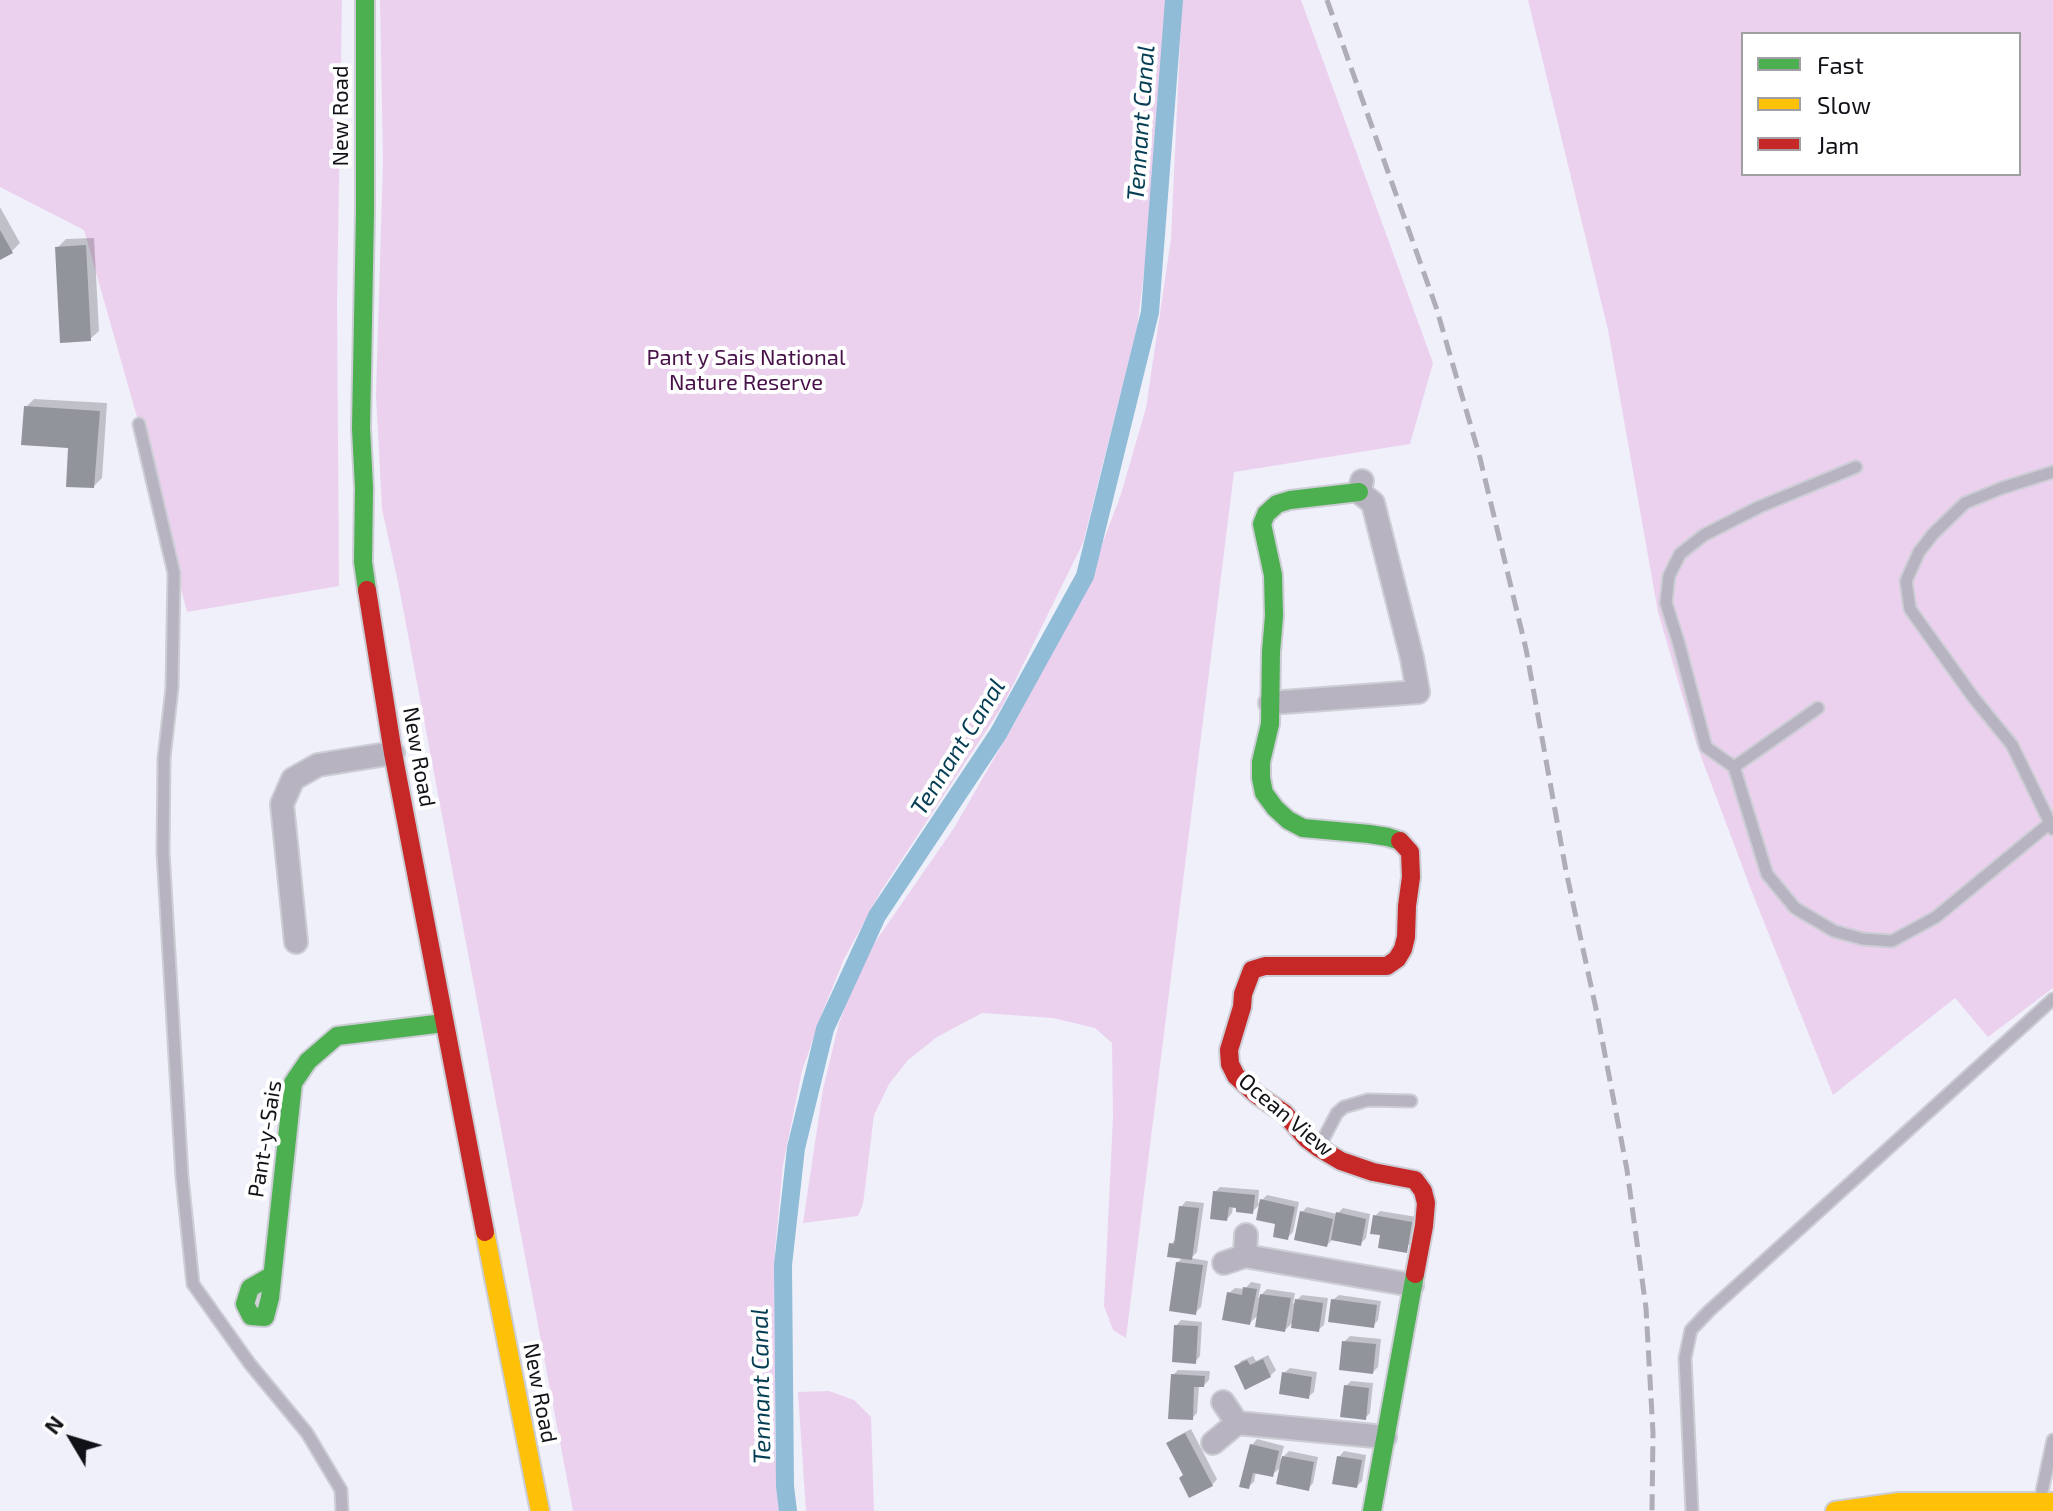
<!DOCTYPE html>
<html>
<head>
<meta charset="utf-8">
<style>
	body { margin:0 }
	#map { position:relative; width:2053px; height:1511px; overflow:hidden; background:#eff0fa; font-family:"Exo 2",sans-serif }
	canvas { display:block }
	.legend { position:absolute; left:1741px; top:32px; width:280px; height:144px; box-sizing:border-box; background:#fff; border:2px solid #a0a0a2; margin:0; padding:10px 14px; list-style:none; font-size:24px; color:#111217 }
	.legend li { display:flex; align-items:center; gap:16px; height:40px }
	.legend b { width:40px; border:2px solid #a0a0a2 }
	.north { position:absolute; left:32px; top:1399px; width:80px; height:80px; -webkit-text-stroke:6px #fff; paint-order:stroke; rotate:308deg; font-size:22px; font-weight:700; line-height:32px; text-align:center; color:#111217 }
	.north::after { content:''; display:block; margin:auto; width:28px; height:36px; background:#111217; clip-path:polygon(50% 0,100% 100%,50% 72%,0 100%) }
</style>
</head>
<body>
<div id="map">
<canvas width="2053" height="1511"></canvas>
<ul class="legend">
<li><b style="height:10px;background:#4caf50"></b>Fast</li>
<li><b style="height:10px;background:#ffc107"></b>Slow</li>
<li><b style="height:10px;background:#c62828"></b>Jam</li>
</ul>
<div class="north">N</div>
</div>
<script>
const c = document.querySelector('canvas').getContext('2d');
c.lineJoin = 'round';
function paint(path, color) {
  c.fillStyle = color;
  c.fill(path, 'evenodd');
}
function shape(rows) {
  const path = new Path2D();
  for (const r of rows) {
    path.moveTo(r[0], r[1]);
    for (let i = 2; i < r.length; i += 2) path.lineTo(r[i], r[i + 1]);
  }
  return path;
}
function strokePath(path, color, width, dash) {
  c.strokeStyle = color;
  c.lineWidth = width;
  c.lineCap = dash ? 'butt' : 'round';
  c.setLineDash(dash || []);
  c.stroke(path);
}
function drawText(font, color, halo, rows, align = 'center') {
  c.font = font + ' "Exo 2",sans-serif';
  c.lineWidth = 8;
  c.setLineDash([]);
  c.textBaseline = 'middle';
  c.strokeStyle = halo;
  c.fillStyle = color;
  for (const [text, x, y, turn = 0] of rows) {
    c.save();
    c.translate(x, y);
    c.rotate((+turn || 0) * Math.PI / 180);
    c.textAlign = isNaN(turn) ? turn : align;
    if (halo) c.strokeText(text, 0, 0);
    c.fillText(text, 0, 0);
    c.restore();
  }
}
paint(shape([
	[0,0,342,0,337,301,339,586,187,612,139,424,84,230,0,187],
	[380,0,1166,0,1152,209,1137,328,1083,543,1003,705,881,891,844,959,823,1011,802,1071,783,1165,775,1250,775,1448,779,1511,573,1511,399,587,382,509,376,395,383,161],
	[1182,0,1301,0,1433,363,1410,444,1234,472,1126,1338,1113,1330,1104,1306,1113,1117,1112,1043,1095,1028,1053,1018,982,1013,937,1037,908,1060,889,1084,874,1115,863,1204,858,1216,803,1223,823,1089,839,1023,864,958,954,828,1015,722,1086,587,1121,494,1146,408,1171,239],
	[1528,0,2053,0,2053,988,1988,1037,1955,998,1833,1095,1752,892,1697,746,1658,612,1608,330],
	[1743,34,2019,34,2019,174,1743,174],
	[829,1391,854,1400,871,1417,874,1511,806,1511,798,1392]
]), '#ebd1ee');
paint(shape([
	[0,207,20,243,12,251,0,258],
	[94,238,99,331,90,339,57,248,66,239],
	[34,399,107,403,102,478,94,486,71,446,26,407],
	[1220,1187,1259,1190,1258,1204,1267,1195,1299,1202,1293,1232,1287,1238,1261,1203,1252,1212,1233,1205,1232,1213,1227,1219,1215,1192],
	[1186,1201,1204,1203,1197,1252,1191,1258,1208,1261,1201,1307,1196,1312,1178,1262,1183,1257,1171,1244,1177,1238,1181,1207],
	[1307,1207,1337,1214,1343,1208,1370,1214,1366,1238,1360,1244,1332,1240,1327,1245,1302,1212],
	[1380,1211,1417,1217,1411,1246,1382,1234,1375,1216],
	[1251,1282,1261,1284,1258,1298,1267,1289,1295,1293,1293,1304,1302,1295,1328,1298,1324,1325,1318,1330,1294,1321,1285,1330,1259,1314,1250,1323,1229,1293,1235,1288,1245,1289],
	[1339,1295,1381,1301,1378,1320,1373,1326,1333,1300],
	[1181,1320,1202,1322,1200,1356,1195,1362,1176,1326],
	[1350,1336,1381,1339,1378,1367,1373,1372,1344,1342],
	[1268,1355,1276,1370,1270,1376,1236,1367,1241,1361,1253,1356,1256,1361],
	[1290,1368,1317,1372,1314,1392,1308,1397,1284,1373],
	[1178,1370,1210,1371,1209,1380,1204,1385,1199,1385,1197,1413,1192,1418,1173,1375],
	[1351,1381,1373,1383,1370,1413,1365,1418,1346,1386],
	[1191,1429,1217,1479,1212,1485,1185,1474,1169,1443,1174,1438],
	[1257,1439,1284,1446,1280,1460,1289,1451,1318,1457,1313,1483,1308,1489,1282,1466,1272,1475,1256,1471,1254,1482,1248,1487,1252,1445],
	[1344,1451,1366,1455,1362,1481,1357,1486,1339,1457]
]), '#0003');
strokePath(shape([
	[788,1511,785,1486,783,1265,796,1148,825,1029,877,916,998,734,1085,576,1150,312,1174,0]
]), '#90bcd7', 18);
paint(shape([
	[0,230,13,253,0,260],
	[86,245,91,341,60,343,55,247],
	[24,406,100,411,94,488,66,487,68,448,21,445],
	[1213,1191,1255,1195,1253,1214,1236,1212,1236,1208,1229,1207,1227,1221,1210,1219],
	[1260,1199,1295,1207,1288,1240,1273,1237,1275,1224,1256,1220],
	[1179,1206,1199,1208,1192,1260,1167,1257,1169,1243,1174,1244],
	[1300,1211,1333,1219,1327,1247,1294,1240],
	[1336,1212,1366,1219,1361,1246,1331,1240],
	[1373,1215,1412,1222,1407,1253,1378,1248,1380,1235,1370,1234],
	[1176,1262,1203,1265,1196,1315,1169,1311],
	[1243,1287,1257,1289,1250,1325,1222,1320,1227,1292,1242,1295],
	[1260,1294,1291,1298,1285,1332,1255,1327],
	[1295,1299,1323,1303,1319,1332,1291,1328],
	[1331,1299,1377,1305,1374,1328,1328,1322],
	[1174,1325,1198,1326,1196,1364,1172,1362],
	[1342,1341,1376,1344,1373,1374,1339,1370],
	[1263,1359,1271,1377,1245,1390,1234,1366,1247,1360,1250,1365],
	[1282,1372,1312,1377,1309,1399,1279,1394],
	[1171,1374,1205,1376,1204,1387,1194,1387,1193,1420,1168,1419],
	[1344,1385,1369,1388,1366,1420,1340,1417],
	[1185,1433,1213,1486,1189,1498,1179,1478,1183,1475,1166,1443],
	[1250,1444,1279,1451,1273,1477,1253,1473,1249,1489,1239,1487],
	[1282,1456,1314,1462,1309,1491,1276,1484],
	[1337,1456,1362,1460,1357,1488,1332,1484]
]), '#92949b');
const lane = shape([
	[139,424,174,573,172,688,164,758,163,852,182,1177,193,1284,250,1364,307,1433,341,1490,342,1511],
	[1856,467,1759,507,1704,535,1680,554,1669,576,1666,603,1679,644,1706,747,1734,767,1767,874,1795,908,1834,931,1863,939,1892,941,1936,917,2050,823],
	[1734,767,1818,708],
	[2053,829,2012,745,1973,697,1910,609,1906,581,1919,552,1933,534,1965,503,2002,488,2053,472],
	[1319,1147,1337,1113,1344,1107,1368,1100,1411,1101],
	[2040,1501,2053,1440],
	[1692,1511,1685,1358,1691,1330,1709,1311,2053,999]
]);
const street = shape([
	[1270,703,1418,692,1412,658,1373,503,1359,492,1362,481],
	[296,942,282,804,293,779,318,765,393,753],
	[1245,1256,1246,1235],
	[1224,1263,1245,1256,1412,1285],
	[1223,1402,1237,1423],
	[1213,1443,1237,1423,1385,1437]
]);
const fast = shape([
	[365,0,365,212,361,428,364,488,363,562,367,590],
	[1359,492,1290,500,1277,504,1266,514,1262,524,1273,575,1274,616,1271,652,1270,724,1261,762,1261,778,1264,793,1275,808,1288,820,1303,828,1369,834,1388,837,1400,841],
	[271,1276,250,1288,245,1304,251,1316,265,1317,270,1298,293,1083,308,1061,337,1036,444,1023],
	[1372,1511,1415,1274]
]);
const slow = shape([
	[485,1232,540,1511],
	[1835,1511,1899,1502,2053,1502]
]);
const jam = shape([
	[367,590,393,753,485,1232],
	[1400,841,1410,852,1411,877,1407,906,1406,937,1403,949,1397,959,1387,966,1265,966,1252,970,1243,994,1242,1007,1229,1050,1230,1064,1236,1076,1257,1095,1284,1113,1307,1139,1319,1148,1341,1161,1373,1172,1415,1180,1423,1191,1426,1203,1424,1226,1415,1274]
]);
strokePath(lane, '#cccdd5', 15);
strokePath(street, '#cccdd5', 26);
strokePath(fast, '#cccdd5', 22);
strokePath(slow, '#cccdd5', 22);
strokePath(jam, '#cccdd5', 22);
strokePath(lane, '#b8b3c0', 11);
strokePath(street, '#b8b3c0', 22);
strokePath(fast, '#4caf50', 18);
strokePath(slow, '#ffc107', 18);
strokePath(jam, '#c62828', 18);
strokePath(shape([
	[1327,0,1436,307,1479,454,1526,649,1566,871,1598,1018,1627,1170,1646,1308,1653,1433,1652,1511]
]), '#afadb7', 5, [16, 8]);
drawText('22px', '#111217', '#fff', [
	["New Road",341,116,-90],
	["New Road",419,757,80],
	["Ocean View",1286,1115,40],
	["Pant-y-Sais",265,1139,-81],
	["New Road",540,1393,79]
]);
drawText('22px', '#491149', '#fff', [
	["Pant y Sais National",746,358],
	["Nature Reserve",746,383]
]);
drawText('italic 24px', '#043d54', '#fff', [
	["Tennant Canal",1141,123,-86],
	["Tennant Canal",958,747,-58],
	["Tennant Canal",761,1386,-91]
]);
</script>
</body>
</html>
